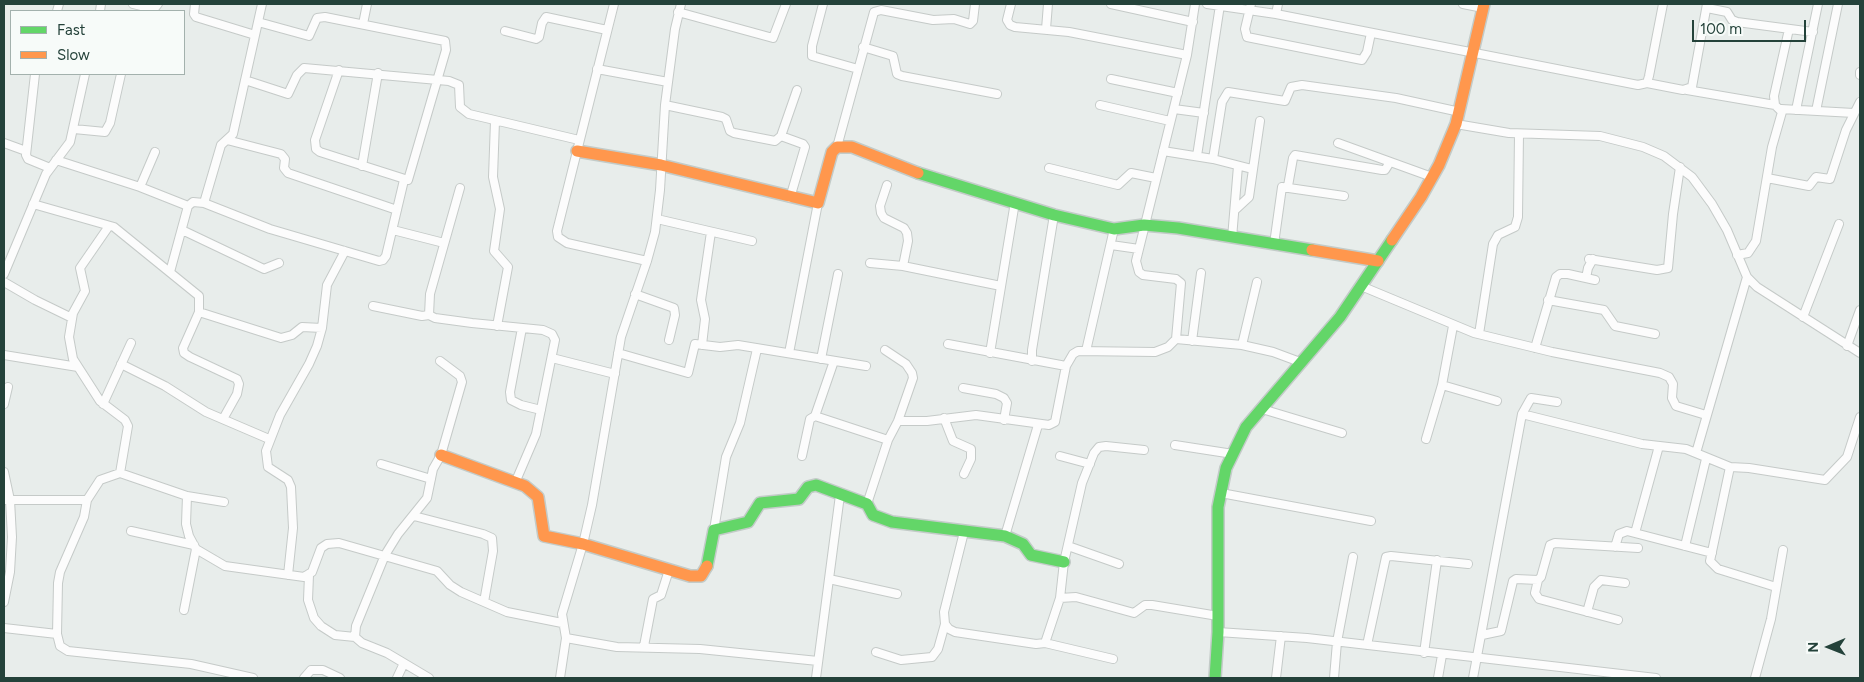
<!DOCTYPE html>
<html>
<head>
<meta charset="utf-8">
<style>
	body { margin:0 }
	#map { position:relative; width:1864px; height:682px; overflow:hidden; background:#e8edeb; font-family:Figtree,sans-serif }
	canvas { display:block }
	.frame { position:absolute; inset:0; border:5px solid #24423a; pointer-events:none }
	.legend { position:absolute; left:10px; top:10px; width:175px; height:65px; box-sizing:border-box; background:#f7fbf9; border:1px solid #a3b1ad; margin:0; padding:6px 9px; list-style:none; font-size:15px; color:#24423a }
	.legend li { display:flex; align-items:center; gap:10px; height:25px }
	.legend b { width:25px; border:1px solid #a3b1ad }
	.north { position:absolute; left:1804px; top:622px; width:50px; height:50px; -webkit-text-stroke:4px #f7fbf9; paint-order:stroke; rotate:269deg; font-size:14px; font-weight:700; line-height:20px; text-align:center; color:#24423a }
	.north::after { content:''; display:block; margin:auto; width:18px; height:22px; background:#24423a; clip-path:polygon(50% 0,100% 100%,50% 72%,0 100%) }
	.scale { position:absolute; left:1692px; top:20px; width:114px; height:22px; box-sizing:border-box; border:2px solid #24423a; border-top:0; padding-left:6px; font-size:15px; line-height:18px; white-space:nowrap; color:#24423a; -webkit-text-stroke:4px #f7fbf9; paint-order:stroke }
</style>
</head>
<body>
<div id="map">
<canvas width="1864" height="682"></canvas>
<div class="frame"></div>
<ul class="legend">
<li><b style="height:6px;background:#63d668"></b>Fast</li>
<li><b style="height:6px;background:#ff974d"></b>Slow</li>
</ul>
<div class="north">N</div>
<div class="scale">100 m</div>
</div>
<script>
const c = document.querySelector('canvas').getContext('2d');
c.lineJoin = 'round';
function shape(rows) {
  const path = new Path2D();
  for (const r of rows) {
    path.moveTo(r[0], r[1]);
    for (let i = 2; i < r.length; i += 2) path.lineTo(r[i], r[i + 1]);
  }
  return path;
}
function strokePath(path, color, width, dash) {
  c.strokeStyle = color;
  c.lineWidth = width;
  c.lineCap = dash ? 'butt' : 'round';
  c.setLineDash(dash || []);
  c.stroke(path);
}
const street = shape([
	[133,4,154,9,158,4],
	[195,4,194,14,196,17,255,35],
	[614,4,557,231,558,237,567,243,647,261],
	[823,4,812,46,812,56,858,69],
	[1011,4,1007,20,1010,25,1015,27,1069,32,1187,55],
	[1111,4,1193,22],
	[1207,4,1276,14,1638,85,1647,83,1649,76,1663,4],
	[1251,4,1245,29,1247,37,1362,60,1367,52,1371,33],
	[1463,4,1483,8],
	[1707,8,1727,12,1732,20,1737,22,1813,32],
	[57,11,59,4],
	[100,11,101,4],
	[678,12,773,38,786,4],
	[1276,14,1278,4],
	[258,22,309,36,317,18,325,17,445,41,446,50,408,180,320,152,316,149,315,140,339,70],
	[363,24,367,4],
	[1046,29,1048,4],
	[505,31,536,39,539,37,542,23,546,17,607,30],
	[863,47,893,56,897,74,902,76,997,94],
	[597,69,668,82],
	[1860,72,1860,75],
	[35,74,26,155,28,159,50,168],
	[1111,79,1178,93],
	[245,80,288,94,297,75,304,68,449,81,459,85,460,107,469,114,579,140],
	[1647,83,1683,90,1692,87,1707,4],
	[1687,90,1775,105],
	[665,105,722,117,726,119,730,131,734,133,775,141,781,136,797,90],
	[1100,105,1170,121],
	[1174,109,1204,113],
	[1781,109,1854,113],
	[1796,110,1818,4],
	[1816,111,1838,4],
	[495,121,493,177,500,209,494,251,508,267,497,326],
	[1456,124,1509,133,1600,136,1643,147,1664,156,1692,177,1712,204,1727,230,1747,277,1757,287,1860,353],
	[74,129,105,132,110,123,121,74],
	[781,136,803,144,805,147,790,198],
	[227,140,281,154,285,159,284,168,288,173,397,210],
	[4,143,26,151],
	[1338,143,1432,177],
	[837,147,874,12,881,10,933,20,954,19,970,24,973,21,975,4],
	[1163,151,1213,159,1252,169],
	[1197,156,1220,5],
	[1213,159,1222,102,1228,92,1285,101,1291,87,1302,85,1396,98,1460,112],
	[56,160,140,187,188,206],
	[362,166,378,73],
	[1049,168,1118,185,1131,173,1156,178],
	[1767,178,1809,186,1816,177,1830,179,1846,130,1860,102],
	[887,185,880,206,881,213,884,218,904,228,907,233,908,241,903,266],
	[1288,186,1293,158,1295,155,1382,170,1385,170,1390,162],
	[140,187,155,152],
	[460,188,430,294,429,315,435,318,472,323,543,330,552,334,555,340,536,434,515,483],
	[204,203,270,229,379,261,383,260,386,256,404,180],
	[33,204,114,227,199,296,199,312,183,348,184,353,190,357,237,379,239,384,237,394,223,419],
	[1236,209,1249,197,1260,121],
	[657,219,752,241],
	[109,226,80,268,85,291,73,313,69,337,73,359,100,401,125,420,128,426,120,473],
	[182,230,264,269,279,263],
	[393,230,444,243],
	[1232,238,1238,166],
	[1274,244,1282,187,1344,196],
	[1111,245,1139,249],
	[1737,255,1748,253,1756,241,1772,147,1782,112,1775,105,1774,96,1789,29],
	[1589,259,1657,270,1668,268,1673,214,1680,167],
	[870,263,903,266,1001,286],
	[170,272,188,206,193,202,204,203,221,145,233,134,262,4],
	[4,274,46,174,70,142,85,74],
	[1586,278,1588,268,1593,259],
	[4,282,35,300,72,318],
	[1361,286,1474,333,1552,352,1660,373,1669,377,1673,384,1672,398,1676,406,1706,415],
	[635,294,674,308,675,315,669,340],
	[1548,300,1604,310,1615,326,1655,334],
	[373,306,422,316,429,315],
	[199,312,281,338,292,335,302,327,322,328],
	[1803,317,1839,224],
	[522,328,510,392,511,400,521,405,541,410],
	[1479,334,1493,244,1498,235,1515,227,1518,217,1519,134],
	[1176,339,1242,345,1273,352,1300,362],
	[1192,341,1201,273],
	[948,344,1066,366],
	[702,345,705,319,701,300,711,232],
	[1242,345,1257,282],
	[1847,346,1860,310],
	[1535,348,1556,277,1560,274,1568,274,1595,280],
	[1086,351,1114,229],
	[618,353,688,373,695,344,720,347,738,345,866,366],
	[789,353,818,203],
	[990,353,1015,202],
	[4,355,78,367],
	[552,358,615,374],
	[821,359,838,274],
	[1032,361,1032,350,1054,215],
	[121,364,165,386,206,412,269,439],
	[1442,385,1497,401],
	[963,388,996,394,1004,398,1007,403,1004,420],
	[4,404,8,387],
	[103,404,131,343],
	[1262,409,1342,433],
	[1522,414,1642,444,1686,449,1730,467,1749,468,1825,480,1847,457,1860,417],
	[815,416,834,361],
	[944,418,953,441,971,449,971,459,964,474],
	[898,421,927,421,976,415,1049,425,1055,422,1066,366,1073,354,1078,351,1155,352,1168,347,1176,339,1181,283,1176,279,1143,275,1139,272,1136,261,1187,55,1195,4],
	[1426,439,1442,385,1453,326],
	[1175,445,1233,454],
	[1696,453,1747,277],
	[802,456,810,419,815,416,888,440],
	[1060,456,1090,464],
	[381,464,431,479],
	[1730,467,1710,561,1718,569,1776,587],
	[4,472,10,500,12,537,10,572,4,602],
	[1221,493,1371,521],
	[187,496,186,524,189,536,196,549,225,566,304,577,312,572,321,548,327,544,339,543,437,571,450,585,461,592,507,612,562,623],
	[4,500,87,500,100,480,120,473,187,496,224,502],
	[87,500,84,517,60,572,58,583,57,634,60,646,68,651,191,664,253,678],
	[867,504,888,440,898,421,913,378,912,373,906,364,885,350],
	[414,516,483,534,492,538,493,551,484,602],
	[714,530,726,457,740,423,757,349],
	[131,531,194,545],
	[964,532,944,612,945,624,949,629,955,632,1036,644,1045,643,1060,598,1076,597,1134,613,1145,605,1152,605,1218,616],
	[1635,533,1659,446],
	[1005,536,1038,425],
	[1068,546,1119,564],
	[1685,546,1706,459],
	[1615,547,1619,534,1627,531,1712,553],
	[288,575,293,528,291,487,288,480,268,467,266,451,280,415,309,364,317,346,322,328,327,285,345,251],
	[309,575,308,600,314,618,321,626,335,635,355,637],
	[829,579,897,594],
	[1538,580,1535,593,1539,599,1618,620],
	[1060,598,1064,562,1082,483,1094,453,1099,447,1106,446,1144,450],
	[184,610,196,549],
	[1587,612,1594,587,1601,580,1625,583],
	[4,628,57,634],
	[1218,632,1307,638,1656,678],
	[1482,635,1501,631,1513,581,1516,579,1538,580,1541,577,1550,545,1555,543,1638,548],
	[566,638,617,647,700,649,818,661],
	[1045,643,1113,659],
	[1367,645,1386,557,1391,556,1468,564],
	[644,646,653,599,661,595,669,570],
	[876,652,901,660,932,657,938,649,945,624],
	[1424,653,1437,560],
	[304,678,311,670,323,670,340,678],
	[397,678,404,663],
	[429,678,387,653,362,643,355,637,356,626,385,555,398,534,427,498,433,469,441,455,462,382,460,376,440,361],
	[560,678,566,638,562,614,583,544,592,505,621,337,647,261,655,232,660,190,665,105,675,29,681,4],
	[816,678,840,495],
	[1276,678,1281,636],
	[1334,678,1337,642,1353,557],
	[1438,678,1442,655],
	[1473,678,1522,414,1531,398,1557,402],
	[1755,678,1771,619,1783,550]
]);
const fast = shape([
	[918,173,1054,215,1114,229,1144,225,1178,228,1312,250],
	[707,566,714,530,748,522,760,503,799,499,808,487,816,485,867,504,873,515,892,522,1005,536,1023,544,1031,555,1064,562],
	[1215,678,1218,632,1218,507,1226,468,1246,427,1340,317,1392,240]
]);
const slow = shape([
	[577,151,661,165,818,203,832,152,837,147,852,147,918,173],
	[1392,240,1421,197,1439,165,1456,124,1484,4],
	[1312,250,1378,261],
	[441,455,525,486,538,497,544,536,583,544,690,576,701,576,707,566]
]);
strokePath(street, '#c5cac8', 10);
strokePath(fast, '#c3cbc8', 14);
strokePath(slow, '#c3cbc8', 14);
strokePath(street, '#fcfcfc', 8);
strokePath(fast, '#63d668', 11);
strokePath(slow, '#ff974d', 11);
</script>
</body>
</html>
